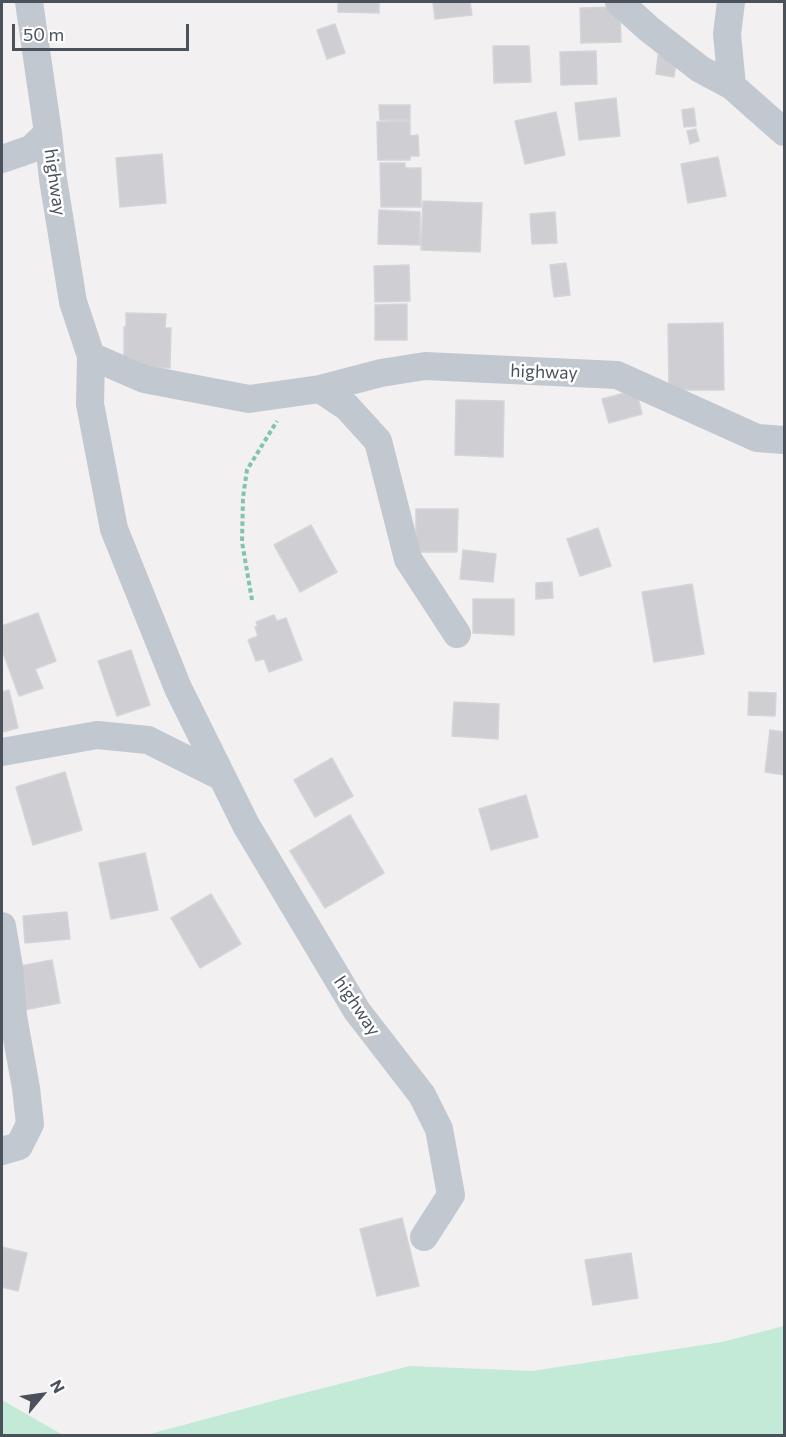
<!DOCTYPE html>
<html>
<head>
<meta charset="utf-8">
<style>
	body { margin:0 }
	#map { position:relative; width:786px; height:1437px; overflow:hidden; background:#f2f0f0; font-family:Commissioner,sans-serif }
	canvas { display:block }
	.frame { position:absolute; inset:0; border:3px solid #4a515b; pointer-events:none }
	.north { position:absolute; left:12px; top:1365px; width:60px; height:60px; -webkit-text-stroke:4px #fff; paint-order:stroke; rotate:61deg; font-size:16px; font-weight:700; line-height:24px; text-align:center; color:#4a515b }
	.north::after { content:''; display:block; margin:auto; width:21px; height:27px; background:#4a515b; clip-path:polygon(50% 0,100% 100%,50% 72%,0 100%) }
	.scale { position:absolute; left:12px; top:24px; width:177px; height:27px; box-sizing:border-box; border:3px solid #4a515b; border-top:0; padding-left:8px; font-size:18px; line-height:21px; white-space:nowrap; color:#4a515b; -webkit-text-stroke:4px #fff; paint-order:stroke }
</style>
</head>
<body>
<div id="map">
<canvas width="786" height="1437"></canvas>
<div class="frame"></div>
<div class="north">N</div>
<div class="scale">50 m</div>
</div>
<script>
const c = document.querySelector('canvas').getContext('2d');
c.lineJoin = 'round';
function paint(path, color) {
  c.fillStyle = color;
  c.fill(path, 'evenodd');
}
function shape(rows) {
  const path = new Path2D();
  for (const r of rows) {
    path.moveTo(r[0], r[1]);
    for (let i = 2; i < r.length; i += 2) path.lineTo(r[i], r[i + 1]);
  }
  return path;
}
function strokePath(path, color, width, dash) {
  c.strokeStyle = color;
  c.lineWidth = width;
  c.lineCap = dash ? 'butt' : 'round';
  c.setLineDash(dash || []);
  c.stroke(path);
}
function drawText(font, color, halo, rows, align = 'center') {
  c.font = font + ' Commissioner,sans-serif';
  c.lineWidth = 5;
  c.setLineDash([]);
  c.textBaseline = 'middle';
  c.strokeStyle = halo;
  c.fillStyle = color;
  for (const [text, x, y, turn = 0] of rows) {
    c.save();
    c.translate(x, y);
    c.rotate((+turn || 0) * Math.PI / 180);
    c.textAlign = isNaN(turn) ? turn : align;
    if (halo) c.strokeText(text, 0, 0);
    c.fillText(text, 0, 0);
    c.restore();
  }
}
paint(shape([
	[784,1326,784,1435,146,1435,284,1398,410,1366,532,1371,722,1342],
	[2,1400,63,1435,2,1435]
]), '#c3ead7');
const building = shape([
	[338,2,379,2,379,13,338,12,338,2],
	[433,2,470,2,472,15,435,19,433,2],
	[620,7,621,42,581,43,580,8,620,7],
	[335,24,345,53,327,59,317,30,335,24],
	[493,46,529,46,531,82,494,83,493,46],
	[596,51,597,84,561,85,560,52,596,51],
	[658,55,677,58,674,77,656,74,658,55],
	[616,98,620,136,579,140,575,103,616,98],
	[379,105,410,105,410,120,380,120,379,105],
	[694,108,696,126,684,127,682,110,694,108],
	[556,112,565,155,525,164,515,121,556,112],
	[410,121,410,136,418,135,419,156,410,156,410,160,378,160,377,122,410,121],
	[696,129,699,141,690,144,687,131,696,129],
	[162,154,166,203,120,207,116,158,162,154],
	[718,157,726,196,688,203,681,164,718,157],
	[380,163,405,163,405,168,421,168,421,207,381,207,380,163],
	[423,201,482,203,480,252,421,250,423,201],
	[379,210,420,212,420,245,378,244,379,210],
	[555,212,557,243,532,244,530,214,555,212],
	[566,263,570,295,554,297,550,265,566,263],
	[409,265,410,301,375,302,374,266,409,265],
	[407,304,407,340,375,340,375,305,407,304],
	[126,313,166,314,165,328,171,328,170,368,124,367,124,327,126,327,126,313],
	[723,323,724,390,669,390,668,324,723,323],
	[636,390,642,414,609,423,602,399,636,390],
	[456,400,504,401,503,457,455,455,456,400],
	[416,509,458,509,457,552,416,552,416,509],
	[311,525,337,572,300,592,274,545,311,525],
	[598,528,611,566,580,576,567,539,598,528],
	[463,550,496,554,493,582,460,579,463,550],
	[552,582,553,598,536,599,536,583,552,582],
	[692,584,704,654,654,662,642,592,692,584],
	[473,599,514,599,514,635,473,633,473,599],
	[38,613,56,661,35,669,43,688,19,696,2,650,2,626,38,613],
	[274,615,277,621,286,618,302,660,269,672,264,659,256,661,248,640,258,636,255,627,258,626,256,622,274,615],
	[131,650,150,705,117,716,98,661,131,650],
	[9,690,18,728,2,732,2,692,9,690],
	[749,692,776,693,775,716,748,715,749,692],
	[454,702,499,704,498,739,452,736,454,702],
	[770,730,784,732,784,775,765,772,770,730],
	[332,758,353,796,315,817,294,780,332,758],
	[65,772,82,830,33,845,16,787,65,772],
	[526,795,538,837,491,850,479,809,526,795],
	[350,815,384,873,325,908,290,851,350,815],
	[145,853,158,910,111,919,99,863,145,853],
	[211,894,241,944,200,968,171,918,211,894],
	[67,912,70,939,25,943,23,916,67,912],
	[52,960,60,1003,24,1010,15,967,52,960],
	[402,1218,419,1286,377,1296,360,1229,402,1218],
	[2,1247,27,1253,18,1291,2,1287,2,1247],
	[631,1253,638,1298,593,1305,585,1260,631,1253]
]);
paint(building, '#ceced3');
strokePath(building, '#d4d5da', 1.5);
strokePath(shape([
	[252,600,242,542,243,497,247,470,277,421]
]), '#7fc5aa', 4, [4.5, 3]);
strokePath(shape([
	[29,2,48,133,53,179,73,302,91,356,90,404,114,529,178,688,246,825,357,1011,422,1095,439,1129,451,1195,424,1237],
	[619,2,649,29,700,69,732,86,784,132],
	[731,2,727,34,732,86],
	[2,159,31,149,48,133],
	[91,356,144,379,249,399,320,389,347,407,378,441,408,559,457,634],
	[320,389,381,373,425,366,617,375,757,438,784,440],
	[2,752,97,735,148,740,222,777],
	[2,926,9,967,13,1016,26,1088,30,1124,19,1146,2,1151]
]), '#c2c8d0', 28);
drawText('18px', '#4a515b', '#fff', [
	["highway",55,182,82],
	["highway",544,372,2],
	["highway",357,1006,56]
]);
</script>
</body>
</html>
